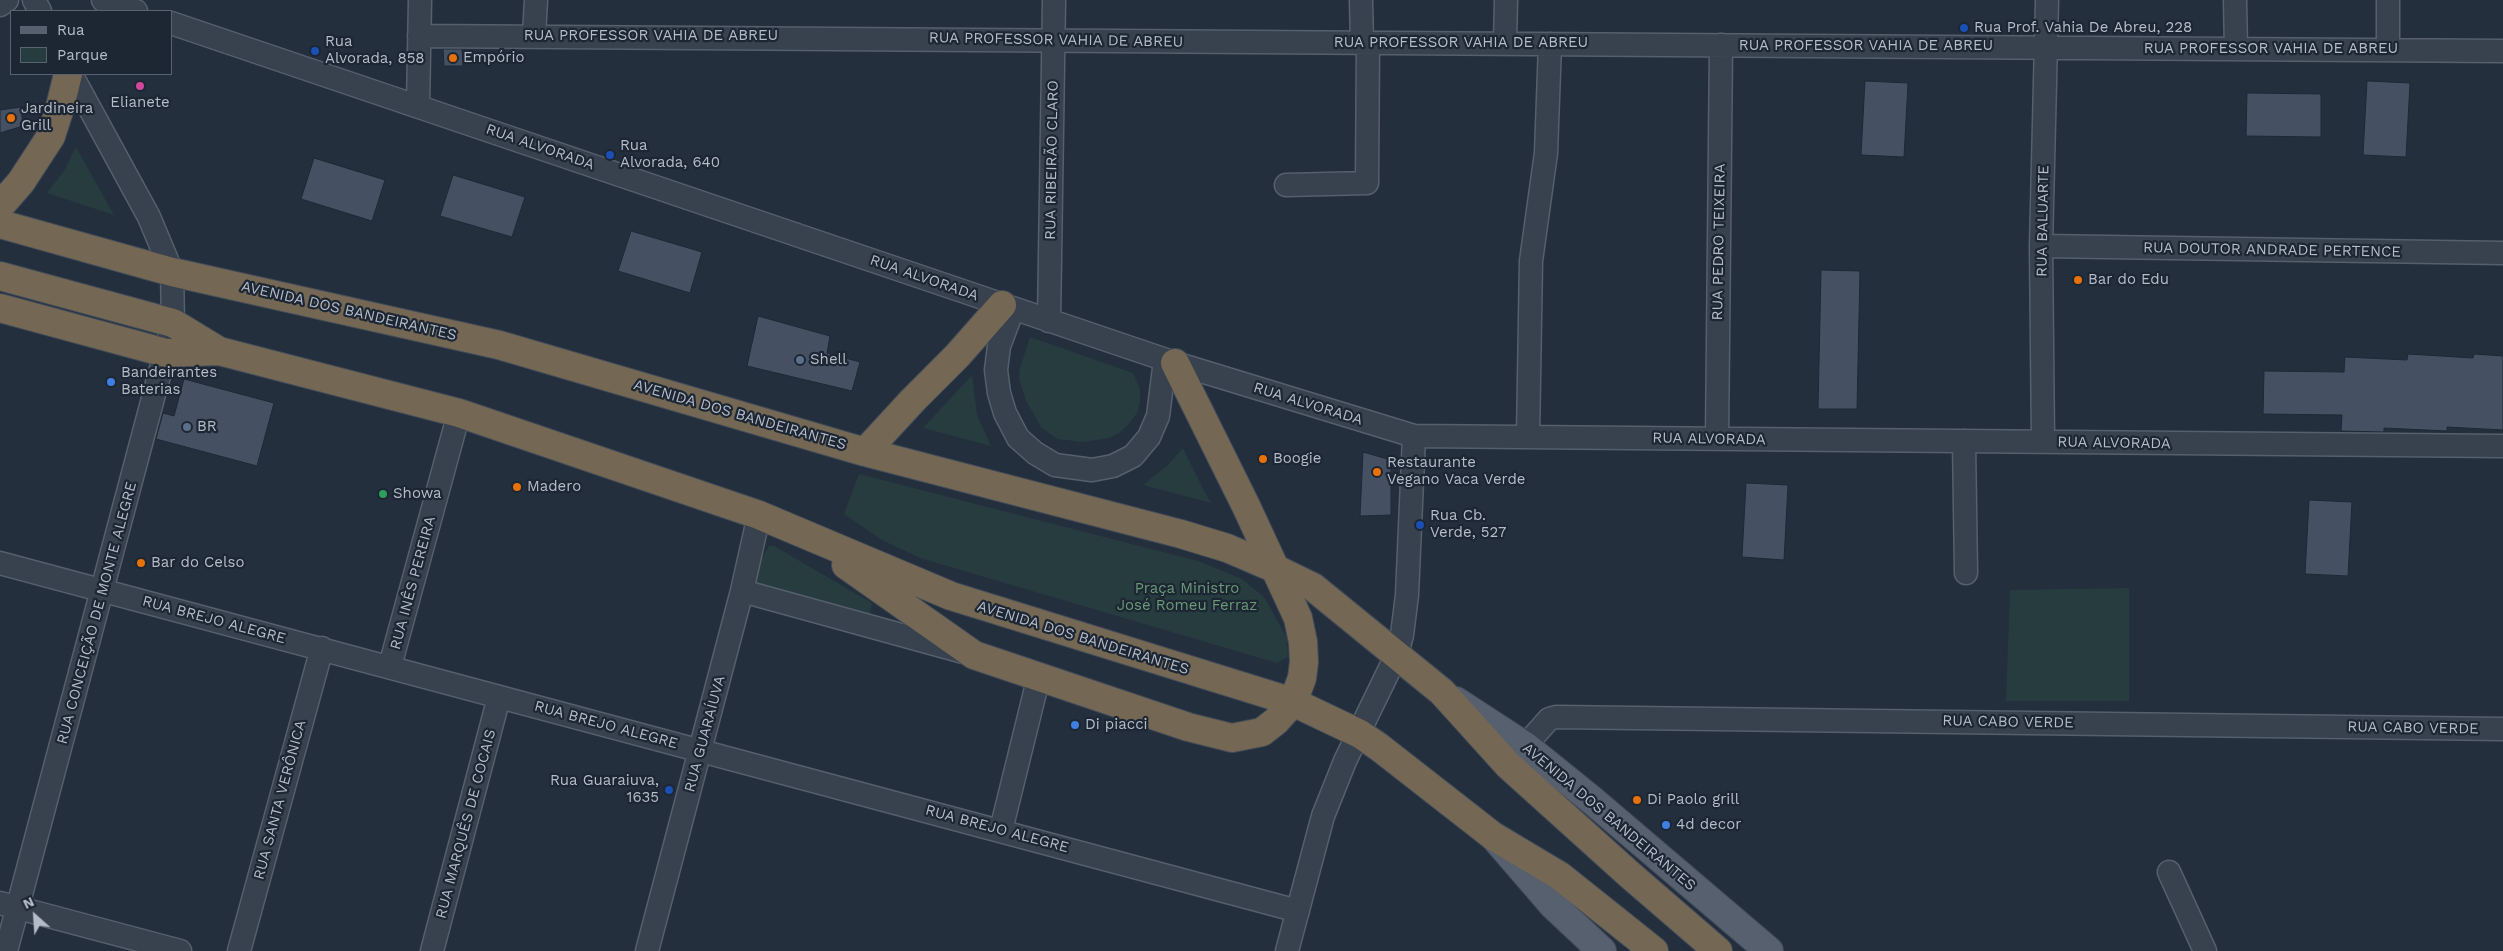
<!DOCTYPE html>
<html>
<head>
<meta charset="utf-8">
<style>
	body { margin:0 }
	#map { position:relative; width:2503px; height:951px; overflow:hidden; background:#242f3e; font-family:"Work Sans",sans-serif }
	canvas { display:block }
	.legend { position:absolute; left:10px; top:10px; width:162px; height:65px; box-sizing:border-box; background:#1d2633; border:1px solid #59626f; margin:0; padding:6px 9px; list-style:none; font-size:15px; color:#b4bcc9 }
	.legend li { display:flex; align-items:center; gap:10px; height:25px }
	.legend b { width:25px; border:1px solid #59626f }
	.north { position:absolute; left:10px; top:891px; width:50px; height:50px; -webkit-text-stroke:4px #1d2633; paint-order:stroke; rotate:334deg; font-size:14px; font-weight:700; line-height:20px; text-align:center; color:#b4bcc9 }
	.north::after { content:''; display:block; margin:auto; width:18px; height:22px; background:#b4bcc9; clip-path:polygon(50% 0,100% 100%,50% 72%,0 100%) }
</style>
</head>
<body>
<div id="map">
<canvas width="2503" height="951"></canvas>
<ul class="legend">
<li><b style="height:6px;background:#56606e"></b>Rua</li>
<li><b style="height:14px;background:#263c3f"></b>Parque</li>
</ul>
<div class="north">N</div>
</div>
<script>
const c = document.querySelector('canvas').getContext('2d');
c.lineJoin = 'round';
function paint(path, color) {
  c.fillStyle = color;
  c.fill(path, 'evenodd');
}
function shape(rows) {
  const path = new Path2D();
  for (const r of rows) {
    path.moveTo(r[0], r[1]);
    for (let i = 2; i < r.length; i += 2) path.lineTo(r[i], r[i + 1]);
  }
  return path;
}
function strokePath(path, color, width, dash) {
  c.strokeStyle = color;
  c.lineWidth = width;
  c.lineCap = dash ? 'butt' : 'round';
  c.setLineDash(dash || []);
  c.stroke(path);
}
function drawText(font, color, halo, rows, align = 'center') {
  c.font = font + ' "Work Sans",sans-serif';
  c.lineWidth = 4.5;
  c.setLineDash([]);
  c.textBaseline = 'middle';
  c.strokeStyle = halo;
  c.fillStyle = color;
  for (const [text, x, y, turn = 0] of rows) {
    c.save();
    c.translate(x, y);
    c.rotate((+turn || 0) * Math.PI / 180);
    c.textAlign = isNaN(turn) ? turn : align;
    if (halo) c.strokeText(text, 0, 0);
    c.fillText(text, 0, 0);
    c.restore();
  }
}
paint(shape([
	[76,147,106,201,114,215,47,193,64,171],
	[1030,337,1133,373,1140,389,1140,402,1137,413,1127,426,1119,433,1109,438,1083,442,1057,439,1041,427,1026,401,1019,378,1020,368],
	[972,375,977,415,991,446,923,428],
	[1183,448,1202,487,1211,503,1143,485,1167,466],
	[859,474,1198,561,1242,579,1264,597,1287,638,1288,657,1277,663,920,558,882,540,844,514],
	[769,546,774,546,872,603,869,620,759,587,754,581,760,561],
	[2129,588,2129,701,2006,701,2010,590]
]), '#263c3f');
const building = shape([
	[443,49,462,49,463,66,444,66,443,49],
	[1865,81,1908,83,1904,157,1861,155,1865,81],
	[2367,81,2410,83,2406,157,2363,155,2367,81],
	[2247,93,2321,94,2321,137,2246,136,2247,93],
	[21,107,23,126,0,133,0,110,21,107],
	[314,158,385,180,372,221,301,199,314,158],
	[453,175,525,197,512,237,440,216,453,175],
	[631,231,702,252,690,293,618,271,631,231],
	[1821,270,1860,271,1857,409,1818,409,1821,270],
	[758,316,830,336,827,353,860,362,852,391,747,366,758,316],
	[2408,354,2473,358,2474,354,2503,356,2503,430,2447,427,2447,431,2384,428,2384,432,2341,431,2342,415,2263,414,2264,371,2344,372,2345,357,2407,360,2408,354],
	[184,379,274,403,257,466,156,439,163,413,174,416,184,379],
	[1363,452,1391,460,1391,515,1360,516,1363,452],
	[1746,483,1788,485,1784,560,1742,557,1746,483],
	[2309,500,2352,502,2348,576,2305,574,2309,500]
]);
paint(building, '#455162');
strokePath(building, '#1f2835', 1);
const minor = shape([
	[34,0,40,11],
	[103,0,136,11],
	[1361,0,1362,42],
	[2235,0,2236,49],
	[2388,0,2388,50],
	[0,5,7,0],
	[171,23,1175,363,1414,436,2503,446],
	[419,36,2503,51],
	[534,36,536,0],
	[1505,43,1506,0],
	[418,106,420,0],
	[1286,185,1367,183,1368,42],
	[2041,246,2503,253],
	[1013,309,999,346,996,370,999,393,1005,413,1018,438,1035,453,1055,465,1092,470,1113,466,1133,456,1149,437,1158,416,1165,360],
	[1049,321,1054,0],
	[1528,437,1531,261,1546,153,1550,44],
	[1717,439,1721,45],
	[1964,441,1966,573],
	[2043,442,2041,246,2047,0],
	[0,563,1298,911],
	[742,591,963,652],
	[390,666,459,413],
	[1525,746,1549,719,1556,717,2503,729],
	[1001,830,1039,676],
	[2169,872,2205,951],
	[0,903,180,951],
	[6,951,173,323,172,272,149,217,71,74],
	[239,951,322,648],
	[432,951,499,697],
	[647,951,742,591,759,515],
	[1287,951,1323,816,1345,761,1397,654,1402,635,1407,595,1414,436]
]);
const major = shape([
	[1456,701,1525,746,1593,801,1769,951],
	[1496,839,1553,905,1602,951]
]);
const highway = shape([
	[0,206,21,182,51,136,59,111,68,74],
	[0,224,172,272,499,345,865,452,1181,534,1227,548,1276,569,1313,587,1442,692,1508,765,1630,875,1718,951],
	[0,276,173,323,219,351],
	[0,308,166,353,219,351,459,413,759,515,951,596,1293,702,1360,734,1379,747,1493,836,1560,876,1654,951],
	[865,452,913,400,957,356,1002,305],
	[846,565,974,655,1188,727,1232,738,1262,732,1276,721,1293,702,1302,678,1304,662,1303,642,1298,618,1246,506,1175,363]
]);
strokePath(minor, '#565f6c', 25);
strokePath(major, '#414a57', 30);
strokePath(highway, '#434c59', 30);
strokePath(minor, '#38414e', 22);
strokePath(major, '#56606e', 28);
strokePath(highway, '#746855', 28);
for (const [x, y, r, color] of [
	[1964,28,5,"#1a4fb4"],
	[315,51,5,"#1a4fb4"],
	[453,58,5,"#e8710a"],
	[140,86,5,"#d1479c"],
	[11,118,5,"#e8710a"],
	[610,155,5,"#1a4fb4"],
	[2078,280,5,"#e8710a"],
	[800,360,5,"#5c6f8a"],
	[111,382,5,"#3f7fe0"],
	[187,427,5,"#5c6f8a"],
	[1263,459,5,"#e8710a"],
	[1377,472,5,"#e8710a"],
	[517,487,5,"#e8710a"],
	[383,494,5,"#2e9e5b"],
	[1420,525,5,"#1a4fb4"],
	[141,563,5,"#e8710a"],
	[1075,725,5,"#3f7fe0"],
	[669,790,5,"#1a4fb4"],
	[1637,800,5,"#e8710a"],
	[1666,825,5,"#3f7fe0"]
]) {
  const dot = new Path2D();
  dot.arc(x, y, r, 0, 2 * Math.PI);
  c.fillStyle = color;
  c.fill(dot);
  strokePath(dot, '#1d2633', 2);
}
drawText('15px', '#b4bcc9', '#1d2633', [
	["Rua Prof. Vahia De Abreu, 228",1974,28],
	["Rua",325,42],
	["Alvorada, 858",325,59],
	["Empório",463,58],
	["Elianete",140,103,"center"],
	["Jardineira",21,109],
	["Grill",21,126],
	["Rua",620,146],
	["Alvorada, 640",620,163],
	["Bar do Edu",2088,280],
	["Shell",810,360],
	["Bandeirantes",121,373],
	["Baterias",121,390],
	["BR",197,427],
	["Boogie",1273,459],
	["Restaurante",1387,463],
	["Vegano Vaca Verde",1387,480],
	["Madero",527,487],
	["Showa",393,494],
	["Rua Cb.",1430,516],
	["Verde, 527",1430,533],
	["Bar do Celso",151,563],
	["Di piacci",1085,725],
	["Rua Guaraiuva,",659,781,"right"],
	["1635",659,798,"right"],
	["Di Paolo grill",1647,800],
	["4d decor",1676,825]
], 'left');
drawText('15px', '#b4bcc9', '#1d2633', [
	["RUA PROFESSOR VAHIA DE ABREU",651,36],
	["RUA PROFESSOR VAHIA DE ABREU",1056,40,1],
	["RUA PROFESSOR VAHIA DE ABREU",1461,43],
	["RUA PROFESSOR VAHIA DE ABREU",1866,46],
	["RUA PROFESSOR VAHIA DE ABREU",2271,49],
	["RUA ALVORADA",540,147,19],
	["RUA RIBEIRÃO CLARO",1052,160,-89],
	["RUA BALUARTE",2043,221,-89],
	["RUA PEDRO TEIXEIRA",1719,242,-89],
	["RUA DOUTOR ANDRADE PERTENCE",2272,250,1],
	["RUA ALVORADA",924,278,19],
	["AVENIDA DOS BANDEIRANTES",349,311,13],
	["RUA ALVORADA",1308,404,17],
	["AVENIDA DOS BANDEIRANTES",740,415,16],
	["RUA ALVORADA",1709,439,1],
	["RUA ALVORADA",2114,443,1],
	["RUA INÊS PEREIRA",413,583,-75],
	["RUA CONCEIÇÃO DE MONTE ALEGRE",97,613,-75],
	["RUA BREJO ALEGRE",214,620,15],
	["AVENIDA DOS BANDEIRANTES",1083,638,17],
	["RUA CABO VERDE",2008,722,1],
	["RUA BREJO ALEGRE",606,725,15],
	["RUA CABO VERDE",2413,728,1],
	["RUA GUARAÍUVA",705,734,-75],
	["RUA SANTA VERÔNICA",280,800,-75],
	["AVENIDA DOS BANDEIRANTES",1609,817,40],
	["RUA MARQUÊS DE COCAIS",466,824,-75],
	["RUA BREJO ALEGRE",997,829,15]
]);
drawText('15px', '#6b9a76', '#1d2633', [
	["Praça Ministro",1187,589],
	["José Romeu Ferraz",1187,606]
]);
</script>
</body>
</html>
